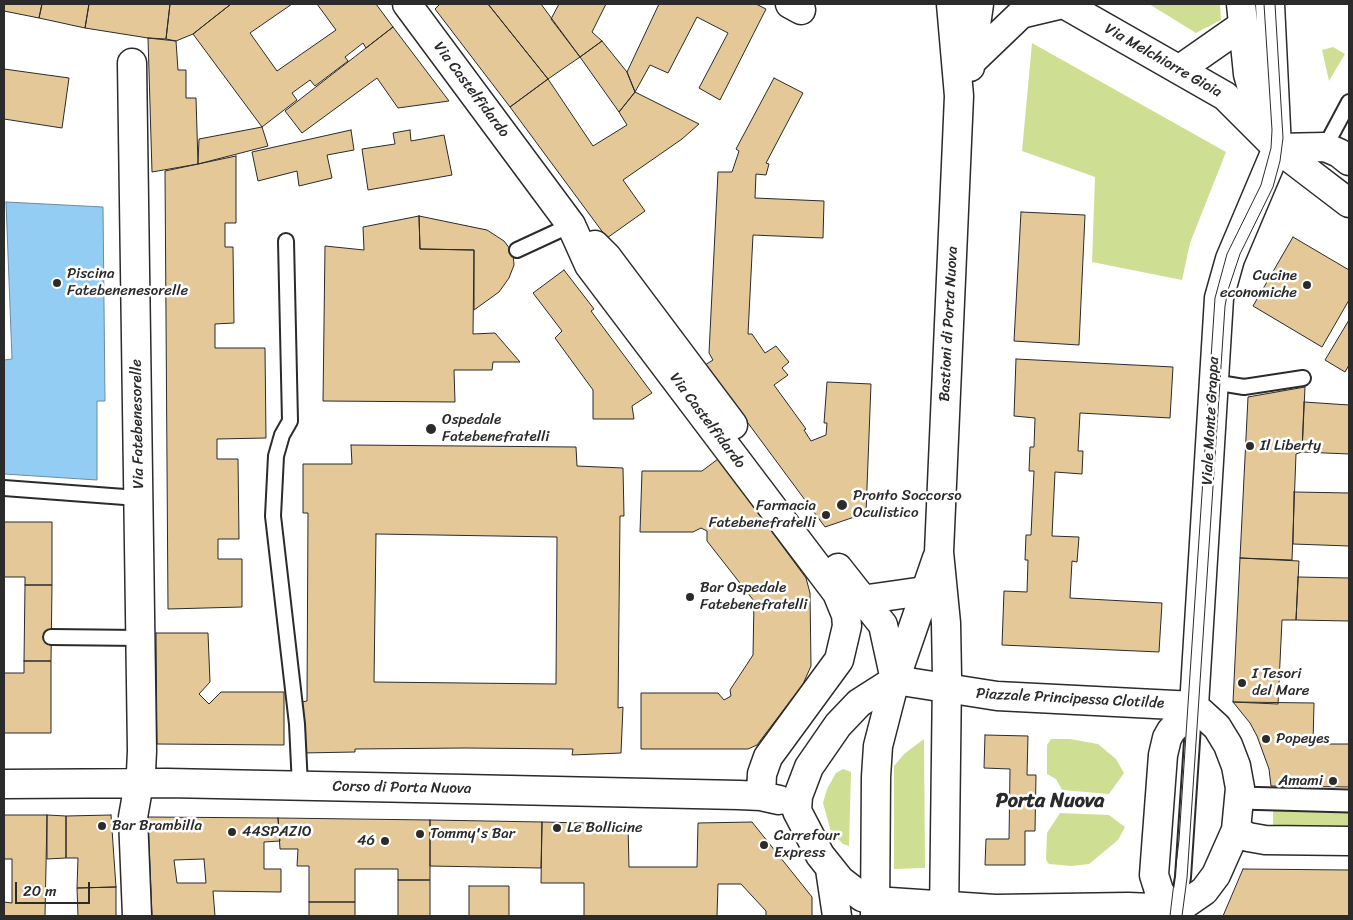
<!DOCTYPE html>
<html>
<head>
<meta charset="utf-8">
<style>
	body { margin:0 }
	#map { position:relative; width:1353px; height:920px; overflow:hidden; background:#fff; font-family:Sriracha,sans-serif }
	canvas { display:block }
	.frame { position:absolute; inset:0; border:5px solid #2b2b2b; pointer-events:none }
	.scale { position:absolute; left:15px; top:882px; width:75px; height:22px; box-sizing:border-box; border:2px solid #2b2b2b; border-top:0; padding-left:6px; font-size:15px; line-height:18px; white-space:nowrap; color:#2b2b2b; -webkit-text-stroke:4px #fff; paint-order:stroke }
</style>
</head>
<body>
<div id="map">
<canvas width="1353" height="920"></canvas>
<div class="frame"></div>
<div class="scale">20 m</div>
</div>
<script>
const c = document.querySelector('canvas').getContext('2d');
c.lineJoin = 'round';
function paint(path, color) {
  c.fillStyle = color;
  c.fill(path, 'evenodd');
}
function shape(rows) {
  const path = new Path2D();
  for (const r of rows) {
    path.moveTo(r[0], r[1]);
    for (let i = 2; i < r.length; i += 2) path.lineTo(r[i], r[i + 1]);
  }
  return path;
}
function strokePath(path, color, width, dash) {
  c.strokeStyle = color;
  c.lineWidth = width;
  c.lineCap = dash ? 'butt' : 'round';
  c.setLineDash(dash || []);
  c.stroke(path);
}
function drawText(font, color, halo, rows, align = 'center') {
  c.font = font + ' Sriracha,sans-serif';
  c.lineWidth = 5;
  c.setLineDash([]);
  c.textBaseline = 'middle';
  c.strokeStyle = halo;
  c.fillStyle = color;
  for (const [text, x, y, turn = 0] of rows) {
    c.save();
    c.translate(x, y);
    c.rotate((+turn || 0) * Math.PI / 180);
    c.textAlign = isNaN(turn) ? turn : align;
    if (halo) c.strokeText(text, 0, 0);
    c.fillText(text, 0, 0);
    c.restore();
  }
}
paint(shape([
	[1149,4,1220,4,1221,20,1196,33],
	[1032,43,1226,152,1190,243,1182,280,1092,262,1095,177,1022,151],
	[1333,47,1345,54,1329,81,1322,50],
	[924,739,925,868,894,869,894,766,904,754],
	[1051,739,1070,739,1098,744,1116,759,1124,773,1109,794,1062,790,1056,779,1047,774,1047,745],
	[843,769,851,772,849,846,843,844,831,832,823,803,827,789,836,773],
	[1273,810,1349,811,1349,832,1273,831],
	[1060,813,1109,815,1125,827,1118,840,1089,864,1072,866,1049,864,1046,860,1047,833]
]), '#cedf93');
const water = shape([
	[6,202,103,207,105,401,97,401,97,480,4,474,4,360,12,359,6,202]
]);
paint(water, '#93cdf3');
strokePath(water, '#698ca3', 1);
const building = shape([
	[4,4,42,4,39,18,4,11,4,4],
	[42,4,89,4,85,28,39,18,42,4],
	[89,4,170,4,166,39,148,38,85,28,89,4],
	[170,4,231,4,193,34,176,41,166,39,170,4],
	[231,4,292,4,250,33,277,71,336,30,317,4,376,4,393,27,366,48,363,43,345,57,348,61,315,86,310,80,292,93,297,100,262,127,193,34,231,4],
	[440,4,488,4,548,79,510,107,435,9,440,4],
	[488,4,541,4,580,57,548,79,488,4],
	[559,4,606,4,592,32,602,41,580,57,551,19,559,4],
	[659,4,756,4,766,9,720,100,699,88,728,33,697,17,668,73,650,65,635,92,627,72,659,4],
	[393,27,449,101,398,108,377,78,302,133,285,111,393,27],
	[148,38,176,41,178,70,186,70,186,98,196,98,198,164,152,172,148,38],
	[602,41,627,72,635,92,619,112,580,57,602,41],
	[4,69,69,78,62,128,4,119,4,69],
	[774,78,803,93,766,163,769,164,766,175,756,174,755,198,824,201,823,238,753,235,748,334,752,334,765,353,776,346,789,362,782,368,788,375,774,385,806,429,804,430,811,441,826,435,827,423,824,423,827,382,871,384,866,513,825,527,705,365,713,360,709,353,718,172,732,172,739,151,736,149,774,78],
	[548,79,593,146,627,125,619,112,635,92,699,124,682,139,623,180,645,211,607,238,510,107,548,79],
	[262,127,268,146,198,164,199,139,262,127],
	[351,130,354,150,327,155,332,178,299,186,297,171,258,181,252,152,351,130],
	[410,130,411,141,444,135,452,175,368,190,362,149,395,144,393,133,410,130],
	[236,156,236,223,225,223,225,247,233,247,234,323,215,324,215,348,265,348,266,438,217,439,217,459,238,459,239,539,218,539,218,559,242,559,242,607,168,609,165,171,236,156],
	[1021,212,1085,215,1079,345,1014,341,1021,212],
	[419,216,420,249,474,250,473,334,495,333,520,362,493,362,492,370,454,370,455,402,323,401,325,246,364,250,363,227,419,216],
	[419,216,487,230,504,241,513,253,514,265,509,278,499,292,474,310,474,250,420,249,419,216],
	[1293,237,1349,270,1349,300,1322,347,1253,306,1293,237],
	[564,270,594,309,591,311,652,393,632,406,634,419,593,419,593,390,555,338,562,331,533,293,564,270],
	[1349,320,1349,365,1345,372,1325,360,1349,320],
	[1016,359,1173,367,1170,418,1080,413,1078,451,1083,451,1082,474,1055,472,1052,536,1079,537,1077,562,1072,561,1070,598,1162,603,1159,652,1002,645,1004,591,1027,592,1028,560,1025,560,1026,535,1031,535,1034,471,1029,471,1030,447,1034,447,1035,418,1014,416,1016,359],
	[1305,387,1302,452,1296,454,1292,560,1240,558,1248,397,1305,387],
	[1304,402,1349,405,1349,454,1302,452,1304,402],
	[351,445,576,447,577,466,623,468,624,516,620,516,618,708,623,707,621,753,572,755,573,749,465,748,355,749,355,752,302,753,302,702,307,701,308,513,303,513,303,464,352,464,351,445],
	[376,534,557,537,556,684,374,682,376,534],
	[718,459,806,578,810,593,811,666,803,684,757,745,748,749,641,749,641,693,718,693,724,700,731,696,730,690,753,655,754,601,707,541,707,531,701,528,693,532,640,532,642,471,702,471,718,459],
	[1294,492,1349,493,1349,546,1293,544,1294,492],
	[4,522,52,522,52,585,25,585,25,577,4,577,4,522],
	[1240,558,1299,561,1296,620,1282,620,1278,704,1233,702,1240,558],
	[1298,577,1349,578,1349,621,1296,620,1298,577],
	[25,585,52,585,51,661,24,661,25,585],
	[156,633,208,633,210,682,199,694,209,704,221,692,284,692,284,745,157,744,156,633],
	[24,661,51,661,51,733,4,733,4,673,24,673,24,661],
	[1233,702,1314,703,1313,744,1349,744,1349,787,1271,786,1269,769,1257,736,1250,723,1233,702],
	[985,735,1028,736,1027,775,1036,775,1035,831,1025,831,1025,865,985,865,986,839,1009,839,1010,769,984,768,985,735],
	[4,815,47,815,45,916,4,916,4,902,12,903,12,859,4,859,4,815],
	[47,815,66,816,66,858,47,859,47,815],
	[111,815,116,887,77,888,78,858,66,858,66,816,111,815],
	[148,817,278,818,280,841,264,842,264,869,281,869,281,892,213,891,215,916,152,916,148,817],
	[204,859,206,883,177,883,174,860,204,859],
	[278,818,430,820,430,880,398,880,398,869,355,869,355,902,309,902,309,866,297,866,298,849,280,849,278,818],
	[430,820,542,822,541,868,430,866,430,820],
	[542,822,628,824,629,867,697,867,698,823,752,822,812,897,812,916,766,916,766,911,741,884,718,884,717,916,584,916,584,883,541,883,542,822],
	[1243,869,1349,870,1349,916,1223,916,1243,869],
	[398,880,430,880,430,916,398,916,398,880],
	[469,886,509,886,509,916,469,916,469,886],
	[116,887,116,916,78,916,77,888,116,887],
	[309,902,355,902,355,916,309,916,309,902]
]);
paint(building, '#e4c898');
strokePath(building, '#2b2b2b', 1);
const service = shape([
	[1325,147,1349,102],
	[286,241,290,421,282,435,276,456,273,516,297,724,300,786],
	[517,250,571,225],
	[1213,382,1244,387,1303,378],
	[4,488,138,498],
	[51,637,140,638],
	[1178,909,1183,877,1194,711]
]);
const pedestrian = shape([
	[1240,798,1349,801]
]);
const minor = shape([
	[407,4,571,225,589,265,837,593,846,615,847,626,839,660,768,757,762,774,761,796],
	[790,4,801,10],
	[1241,4,1248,74,1253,92,1271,133],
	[132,63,142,751,141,772,133,817,137,916],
	[1180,69,1243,25],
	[595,245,607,257,733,425],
	[838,568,883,625,895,680],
	[861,600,924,591],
	[895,680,997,696,1194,706,1217,727,1228,745,1236,766,1240,788,1236,830,1216,875,1204,891,1178,909,1128,907,995,909,875,901,862,897,840,880,820,855,797,811,798,796,809,767,838,725,859,703,895,680],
	[1194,706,1219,298,1230,259,1277,148,1270,4],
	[4,784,167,783,464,789,739,795,761,796,779,800],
	[1236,830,1248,837,1265,840,1349,841],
	[830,869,837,916],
	[1178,909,1160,894,1154,875,1163,755,1167,738,1171,731,1194,706]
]);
const secondary = shape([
	[1064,4,1225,96,1277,148,1349,203],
	[973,60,1021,14,1063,4],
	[970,67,979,4],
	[1277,148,1325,147,1339,153,1349,161],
	[875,916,876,777,878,746,895,680,937,558],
	[944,916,947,677,946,623,939,552,959,96,951,4]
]);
strokePath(service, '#2b2b2b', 18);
strokePath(pedestrian, '#2b2b2b', 25);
strokePath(minor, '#2b2b2b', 31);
strokePath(secondary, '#2b2b2b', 31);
strokePath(service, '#fff', 14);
strokePath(pedestrian, '#fff', 21);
strokePath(minor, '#fff', 28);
strokePath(secondary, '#fff', 28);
strokePath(shape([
	[1170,916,1179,840,1215,298,1227,254,1261,185,1271,148,1272,130,1264,4],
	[1182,916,1187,878,1225,306,1228,290,1240,254,1273,187,1280,161,1283,138,1275,4]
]), '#2b2b2b', 1);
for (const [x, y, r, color] of [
	[57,283,5,"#2b2b2b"],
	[1307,285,5,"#2b2b2b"],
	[431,429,6,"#2b2b2b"],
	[1250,446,5,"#2b2b2b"],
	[842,505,6,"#2b2b2b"],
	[826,515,5,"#2b2b2b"],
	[690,597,5,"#2b2b2b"],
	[1242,683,5,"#2b2b2b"],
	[1266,739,5,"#2b2b2b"],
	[1333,781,5,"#2b2b2b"],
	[102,826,5,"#2b2b2b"],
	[557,828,5,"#2b2b2b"],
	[232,832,5,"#2b2b2b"],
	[420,834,5,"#2b2b2b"],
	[385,841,5,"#2b2b2b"],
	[764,845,5,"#2b2b2b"]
]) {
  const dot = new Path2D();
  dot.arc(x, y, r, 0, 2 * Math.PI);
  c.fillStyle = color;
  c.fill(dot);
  strokePath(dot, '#fff', 2);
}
drawText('15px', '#2b2b2b', '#fff', [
	["Via Melchiorre Gioia",1163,61,30],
	["Via Castelfidardo",471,90,53],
	["Bastioni di Porta Nuova",949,324,-87],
	["Via Castelfidardo",707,421,53],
	["Viale Monte Grappa",1211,421,-87],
	["Via Fatebenesorelle",138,424,-91],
	["Piazzale Principessa Clotilde",1070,699,3],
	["Corso di Porta Nuova",402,788,1]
]);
drawText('15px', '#2b2b2b', '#fff', [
	["Piscina",67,274],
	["Fatebenenesorelle",67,291],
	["Cucine",1297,276,"right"],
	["economiche",1297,293,"right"],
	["Ospedale",442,420],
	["Fatebenefratelli",442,437],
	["Il Liberty",1260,446],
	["Pronto Soccorso",853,496],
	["Oculistico",853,513],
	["Farmacia",816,506,"right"],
	["Fatebenefratelli",816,523,"right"],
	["Bar Ospedale",700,588],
	["Fatebenefratelli",700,605],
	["I Tesori",1252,674],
	["del Mare",1252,691],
	["Popeyes",1276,739],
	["Amami",1323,781,"right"],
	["Bar Brambilla",112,826],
	["Le Bollicine",567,828],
	["44SPAZIO",242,832],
	["Tommy's Bar",430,834],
	["Carrefour",774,836],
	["Express",774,853],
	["46",375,841,"right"]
], 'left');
drawText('bold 20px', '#2b2b2b', '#fff', [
	["Porta Nuova",1050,802]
]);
</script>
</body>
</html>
